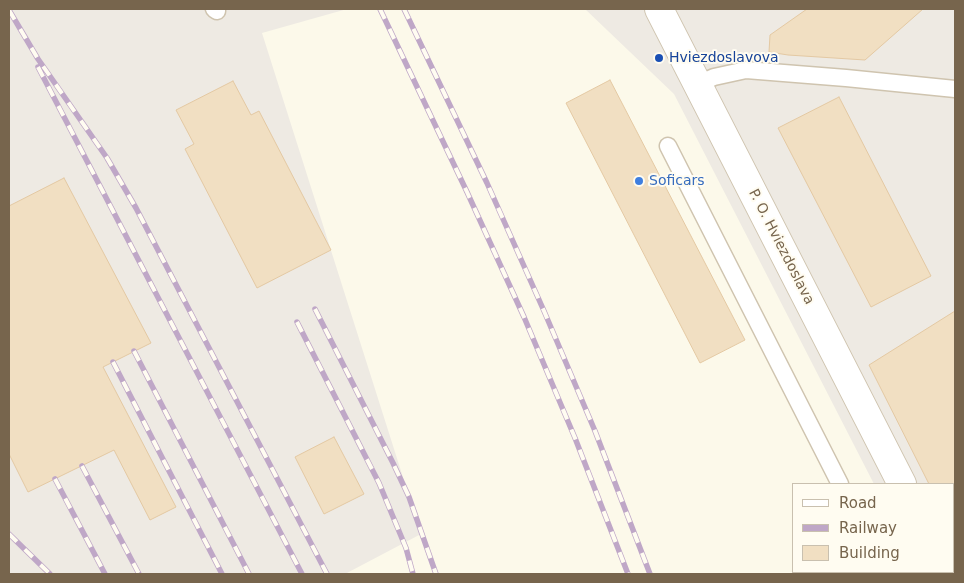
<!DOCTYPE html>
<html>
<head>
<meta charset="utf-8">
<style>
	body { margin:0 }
	#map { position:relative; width:964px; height:583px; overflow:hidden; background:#fcf9ea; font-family:"DejaVu Sans",sans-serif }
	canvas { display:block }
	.frame { position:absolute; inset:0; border:10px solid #77654d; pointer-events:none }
	.legend { position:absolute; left:792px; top:483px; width:162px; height:90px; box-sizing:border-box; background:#fffcf1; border:1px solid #c9c0af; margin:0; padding:6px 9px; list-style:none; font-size:15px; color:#77654d }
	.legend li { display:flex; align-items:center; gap:10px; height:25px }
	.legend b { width:25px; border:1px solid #c9c0af }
</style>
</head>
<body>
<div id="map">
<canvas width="964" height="583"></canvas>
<div class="frame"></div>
<ul class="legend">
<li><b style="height:6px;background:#fff"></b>Road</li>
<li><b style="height:6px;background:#bfa7c7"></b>Railway</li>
<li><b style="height:14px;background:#f1dfc2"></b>Building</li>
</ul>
</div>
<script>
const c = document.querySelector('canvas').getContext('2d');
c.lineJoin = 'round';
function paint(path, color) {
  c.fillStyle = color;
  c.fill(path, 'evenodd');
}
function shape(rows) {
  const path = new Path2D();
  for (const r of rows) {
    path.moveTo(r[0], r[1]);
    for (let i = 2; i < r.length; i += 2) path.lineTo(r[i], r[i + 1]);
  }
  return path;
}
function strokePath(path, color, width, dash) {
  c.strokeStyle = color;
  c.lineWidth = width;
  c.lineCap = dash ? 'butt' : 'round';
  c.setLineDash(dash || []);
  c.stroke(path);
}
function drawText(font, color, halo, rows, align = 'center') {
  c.font = font + ' "DejaVu Sans",sans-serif';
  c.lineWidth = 4;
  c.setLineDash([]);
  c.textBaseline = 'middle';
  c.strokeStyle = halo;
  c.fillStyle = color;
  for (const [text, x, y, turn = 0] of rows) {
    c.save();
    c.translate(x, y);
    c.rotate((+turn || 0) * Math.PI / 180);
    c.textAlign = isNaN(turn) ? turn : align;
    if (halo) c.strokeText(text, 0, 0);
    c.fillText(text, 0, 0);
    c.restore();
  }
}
paint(shape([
	[9,9,347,9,262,33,421,534,345,574,11,574,9,572],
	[585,9,955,9,955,574,921,574,919,572,953,572,953,484,874,484,674,94]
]), '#eeeae3');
const building = shape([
	[807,9,923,9,865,60,788,55,769,52,770,35,807,9],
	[610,80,745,340,700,363,566,103,610,80],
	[233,81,251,115,259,111,331,250,257,288,185,149,194,144,176,110,233,81],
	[839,97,931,276,871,307,778,128,839,97],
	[64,178,151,343,103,367,176,507,150,520,114,450,28,492,9,454,9,206,64,178],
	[955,311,955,484,929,484,869,365,955,311],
	[334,437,364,494,324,514,295,457,334,437]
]);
paint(building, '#f1dfc2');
strokePath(building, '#e4c9a3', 1);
const lane = shape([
	[214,9,217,11],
	[698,84,714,77,746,70,846,78,955,89],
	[668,146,840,484],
	[885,572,886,574]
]);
const street = shape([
	[659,9,902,484],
	[948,572,949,574]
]);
strokePath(lane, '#cfc4af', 19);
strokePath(street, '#cfc4af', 30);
strokePath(lane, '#fff', 16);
strokePath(street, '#fff', 28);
const rail = shape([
	[380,9,467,192,524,317,575,438,628,574],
	[404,9,487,183,544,311,595,431,650,574],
	[9,10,38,59,107,158,136,208,327,574],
	[38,67,302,574],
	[315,309,393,463,409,497,436,574],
	[297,322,379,483,406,548,413,574],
	[134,351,249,574],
	[113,362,222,574],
	[82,466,139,574],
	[55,479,105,574],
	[9,534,50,574]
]);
strokePath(rail, '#bfa7c7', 5.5);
strokePath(rail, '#fffcf1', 4, [11]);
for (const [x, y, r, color] of [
	[659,58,5,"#1a4fb4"],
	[639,181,5,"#3f7fe0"]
]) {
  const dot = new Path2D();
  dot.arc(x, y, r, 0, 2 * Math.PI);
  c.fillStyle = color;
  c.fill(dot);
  strokePath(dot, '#fffcf1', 2);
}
drawText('14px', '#164399', '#fffcf1', [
	["Hviezdoslavova",669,58]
], 'left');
drawText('14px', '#366cbe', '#fffcf1', [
	["Soficars",649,181]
], 'left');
drawText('14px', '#77654d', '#fffcf1', [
	["P. O. Hviezdoslava",781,247,63]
]);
</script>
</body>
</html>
